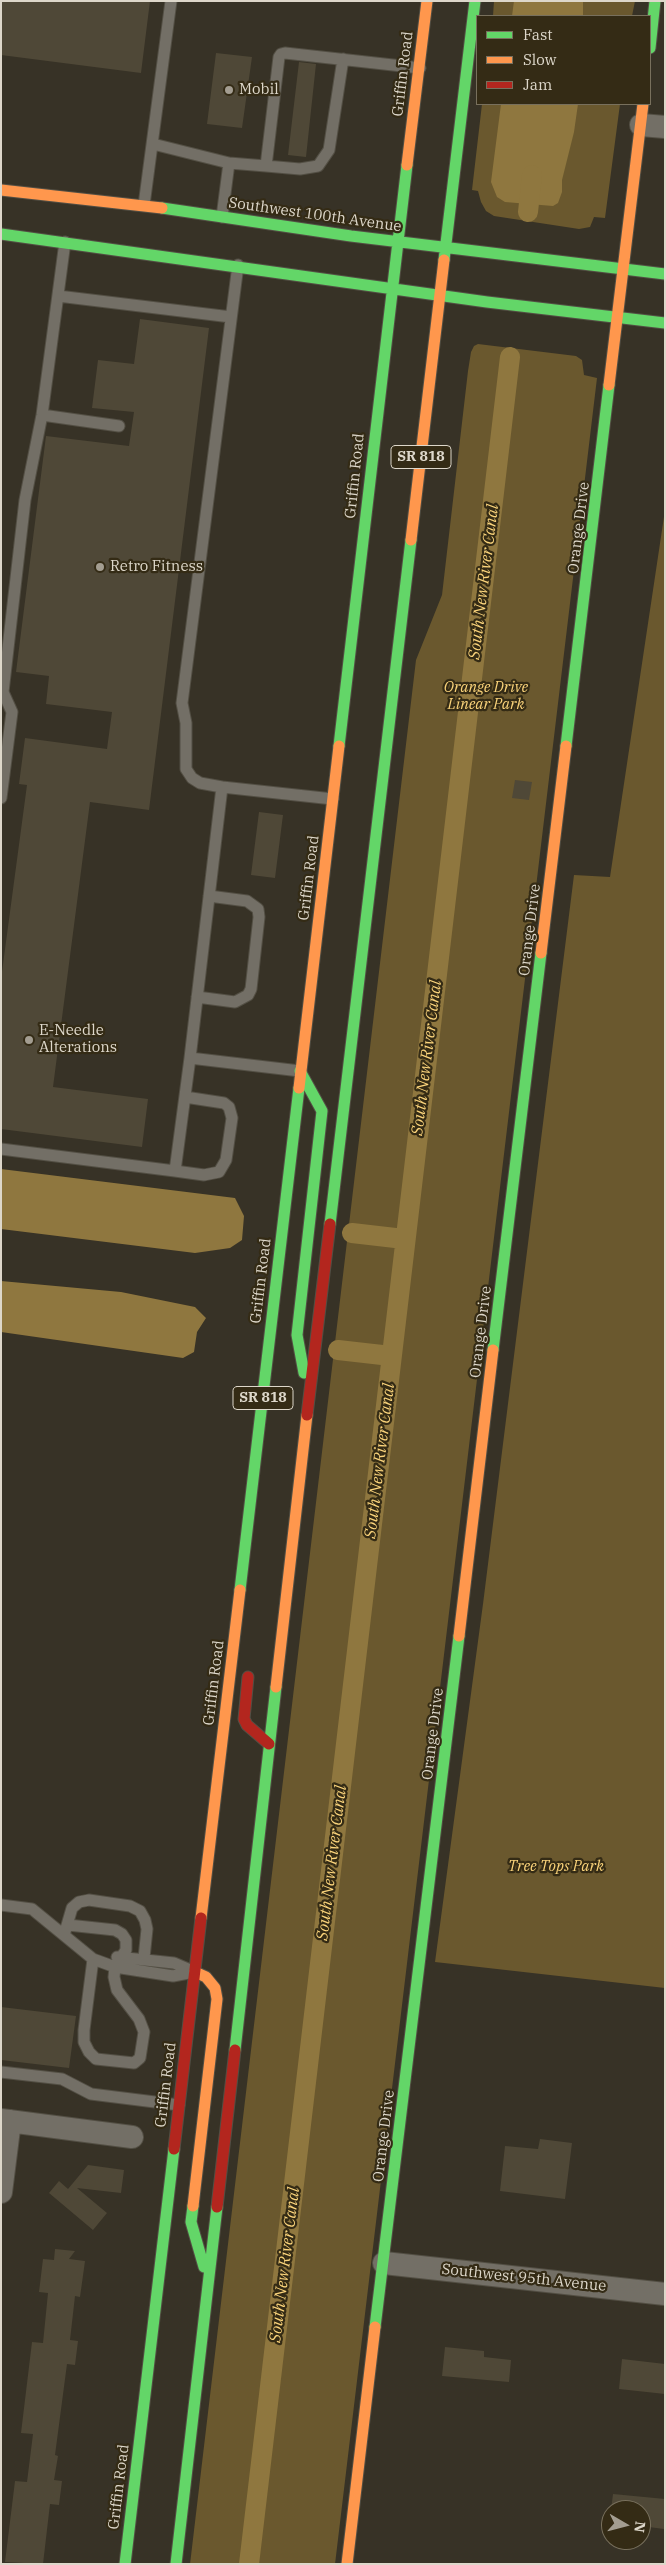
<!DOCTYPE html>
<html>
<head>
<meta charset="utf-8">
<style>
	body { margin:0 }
	#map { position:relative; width:666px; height:2565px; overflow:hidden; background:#373226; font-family:"IBM Plex Serif",serif }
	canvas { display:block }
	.frame { position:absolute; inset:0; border:2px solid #ddd7ca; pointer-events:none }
	.legend { position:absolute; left:476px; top:15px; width:175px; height:90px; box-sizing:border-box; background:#342b15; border:1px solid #78705d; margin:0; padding:6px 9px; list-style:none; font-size:15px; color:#ddd7ca }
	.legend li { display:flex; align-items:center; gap:10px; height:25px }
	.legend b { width:25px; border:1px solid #78705d }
	.north { position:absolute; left:601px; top:2500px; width:50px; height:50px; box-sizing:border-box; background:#342b15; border:1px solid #78705d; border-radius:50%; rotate:98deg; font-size:14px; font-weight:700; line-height:20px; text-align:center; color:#ddd7ca }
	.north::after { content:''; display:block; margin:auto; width:18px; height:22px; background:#a39d91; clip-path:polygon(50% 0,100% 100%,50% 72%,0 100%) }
</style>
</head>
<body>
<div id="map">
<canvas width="666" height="2565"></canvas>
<div class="frame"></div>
<ul class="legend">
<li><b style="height:6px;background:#63d668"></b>Fast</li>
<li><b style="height:6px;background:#ff974d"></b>Slow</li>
<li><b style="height:6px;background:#b3261e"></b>Jam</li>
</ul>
<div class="north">N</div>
</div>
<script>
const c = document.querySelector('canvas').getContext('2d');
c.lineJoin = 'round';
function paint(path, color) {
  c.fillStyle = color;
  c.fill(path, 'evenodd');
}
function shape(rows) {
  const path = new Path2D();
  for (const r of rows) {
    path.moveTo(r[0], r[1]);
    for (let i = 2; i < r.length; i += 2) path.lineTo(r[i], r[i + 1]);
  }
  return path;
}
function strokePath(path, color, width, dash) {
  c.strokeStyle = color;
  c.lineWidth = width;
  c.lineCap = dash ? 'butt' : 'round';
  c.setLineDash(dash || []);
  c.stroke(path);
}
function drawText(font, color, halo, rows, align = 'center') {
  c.font = font + ' "IBM Plex Serif",serif';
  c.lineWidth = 4.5;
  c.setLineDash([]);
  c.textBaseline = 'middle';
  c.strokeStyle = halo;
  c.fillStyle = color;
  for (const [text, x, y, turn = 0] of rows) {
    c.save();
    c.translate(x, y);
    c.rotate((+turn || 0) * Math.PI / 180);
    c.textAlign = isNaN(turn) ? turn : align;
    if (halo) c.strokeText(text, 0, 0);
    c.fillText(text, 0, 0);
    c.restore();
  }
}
paint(shape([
	[494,1,635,1,632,16,493,16],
	[482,104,620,104,605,218,594,217,590,227,579,229,494,216,486,211,481,202,478,191,472,190],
	[478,344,576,356,582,360,584,375,597,378,335,2564,190,2564,416,660,442,595,468,371,471,352,474,346],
	[665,510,665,1988,435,1962,483,1604,574,875,610,877]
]), '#6a582e');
paint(shape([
	[514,1,583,1,583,16,512,16],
	[501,104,578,104,574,132,562,180,562,192,558,203,553,206,505,202,497,197,491,182],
	[1,1169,235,1198,244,1216,242,1240,230,1248,195,1253,1,1229],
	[1,1281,121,1292,195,1307,206,1318,197,1332,194,1352,183,1358,1,1332]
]), '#8f773f');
strokePath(shape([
	[528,212,532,175],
	[352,1233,404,1239],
	[338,1350,391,1356],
	[249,2564,510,357]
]), '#8f773f', 20);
paint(shape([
	[1,1,150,1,141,73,1,55],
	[216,53,252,57,242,128,207,124],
	[299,62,316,64,306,157,288,155],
	[140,319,209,328,149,810,90,802,53,1087,148,1099,142,1147,1,1129,1,979,27,785,19,784,25,738,107,749,112,712,46,704,49,676,16,672,46,436,129,446,134,412,92,408,98,360,134,364],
	[515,780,532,782,529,800,512,798],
	[259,812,283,815,275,878,251,875],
	[1,2007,76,2016,69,2068,1,2060],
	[540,2139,572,2143,565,2199,500,2191,505,2146,538,2149],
	[88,2165,124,2170,121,2193,77,2188,107,2213,93,2230,49,2193,59,2181,68,2189],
	[55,2249,75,2251,69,2259,85,2261,80,2297,75,2296,70,2340,78,2341,75,2365,67,2364,55,2455,58,2456,54,2480,62,2481,59,2505,50,2504,43,2564,5,2562,15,2481,27,2482,33,2434,21,2433,32,2342,43,2343,48,2293,39,2292,43,2259,54,2260],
	[445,2347,484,2351,484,2357,511,2360,509,2382,442,2376],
	[622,2359,665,2364,665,2394,619,2389],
	[613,2494,665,2499,664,2529,641,2526,641,2510,611,2510]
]), '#4f4837');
const lane = shape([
	[153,144,229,163,266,166,279,57,281,54,285,53,420,68],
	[266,166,300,169,318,166,329,150,343,59],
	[144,205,171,1],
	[222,217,229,163],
	[238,265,182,703,186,723,186,769,192,778,200,783,222,787,190,1058,300,1071],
	[58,296,231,317],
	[42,415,119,426],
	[222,787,333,799],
	[1,798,12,712,3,692,25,500,42,415,65,242],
	[197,997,235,1002,248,995,251,989,259,917,258,909,247,901,209,896],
	[1,1149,175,1171,190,1058],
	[175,1171,204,1175,219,1172,226,1160,232,1118,229,1107,224,1103,185,1097],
	[1,1905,32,1909,93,1959,115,1967,173,1976,194,1972],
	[68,1925,115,1930,122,1934,126,1940,126,1950,115,1967,114,1977,117,1990,139,2019,144,2032,140,2058,134,2063,96,2059,89,2052,84,2042,84,2030,93,1959],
	[65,1932,72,1908,79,1902,89,1900,130,1906,140,1911,145,1920,147,1929,144,1958],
	[117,1957,174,1963,195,1972],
	[1,2072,62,2079,91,2094,179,2105]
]);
const street = shape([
	[641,125,665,127],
	[1,2120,132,2137],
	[1,2192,10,2121],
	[384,2263,665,2294]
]);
const fast = shape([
	[650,48,655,1],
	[162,208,351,236,665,274],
	[1,234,487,302,665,323],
	[444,260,475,1],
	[339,746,407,165],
	[566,746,609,385],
	[300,1071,322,1111,297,1335,304,1373],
	[330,1224,411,540],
	[493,1350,541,953],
	[240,1590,299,1088],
	[235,2050,276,1687],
	[193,2206,191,2222,204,2267],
	[375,2327,459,1636],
	[125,2564,174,2149],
	[176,2564,217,2207]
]);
const slow = shape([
	[407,165,427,1],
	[1,190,162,208],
	[609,385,643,104],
	[411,540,444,260],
	[541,953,566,746],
	[299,1088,339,746],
	[459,1636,493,1350],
	[276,1687,307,1415],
	[201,1918,240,1590],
	[193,2206,217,1999,215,1988,206,1977,195,1972],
	[347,2564,375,2327]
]);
const jam = shape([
	[307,1415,330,1224],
	[248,1677,244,1719,247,1725,269,1744],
	[174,2149,201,1918],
	[217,2207,235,2050]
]);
strokePath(lane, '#534f44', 13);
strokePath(street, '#534f44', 24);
strokePath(fast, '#534f44', 13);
strokePath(slow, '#534f44', 13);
strokePath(jam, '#534f44', 13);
strokePath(lane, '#736f66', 11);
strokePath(street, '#736f66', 22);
strokePath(fast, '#63d668', 11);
strokePath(slow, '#ff974d', 11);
strokePath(jam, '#b3261e', 11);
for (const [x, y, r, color] of [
	[229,90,5,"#a39d91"],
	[100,567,5,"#a39d91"],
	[29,1040,5,"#a39d91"]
]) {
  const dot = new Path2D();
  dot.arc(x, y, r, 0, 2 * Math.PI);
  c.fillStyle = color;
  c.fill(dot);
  strokePath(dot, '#342b15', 2);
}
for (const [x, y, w] of [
	[421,457,60],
	[263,1398,60]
]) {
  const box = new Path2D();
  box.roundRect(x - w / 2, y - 11.5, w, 23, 4);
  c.fillStyle = '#342b15';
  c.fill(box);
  strokePath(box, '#ddd7ca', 1);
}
drawText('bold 14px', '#ddd7ca', null, [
	["SR 818",421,457],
	["SR 818",263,1398]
]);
drawText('15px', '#ddd7ca', '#342b15', [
	["Griffin Road",403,74,-83],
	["Southwest 100th Avenue",315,215,8],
	["Griffin Road",355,476,-84],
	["Orange Drive",579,528,-83],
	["Griffin Road",309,878,-83],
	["Orange Drive",530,930,-83],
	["Griffin Road",261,1281,-83],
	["Orange Drive",481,1332,-83],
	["Griffin Road",214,1683,-83],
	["Orange Drive",433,1734,-83],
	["Griffin Road",166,2085,-83],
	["Orange Drive",384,2136,-83],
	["Southwest 95th Avenue",524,2278,6],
	["Griffin Road",119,2487,-83]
]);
drawText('15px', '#ddd7ca', '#342b15', [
	["Mobil",239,90],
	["Retro Fitness",110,567],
	["E-Needle",39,1031],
	["Alterations",39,1048]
], 'left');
drawText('italic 15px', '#fad37a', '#342b15', [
	["Orange Drive",486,688],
	["Linear Park",486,705],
	["Tree Tops Park",556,1867]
]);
drawText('italic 16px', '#fcd57c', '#342b15', [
	["South New River Canal",484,582,-83],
	["South New River Canal",427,1058,-83],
	["South New River Canal",380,1461,-83],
	["South New River Canal",332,1863,-83],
	["South New River Canal",285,2265,-83]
]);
</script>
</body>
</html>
